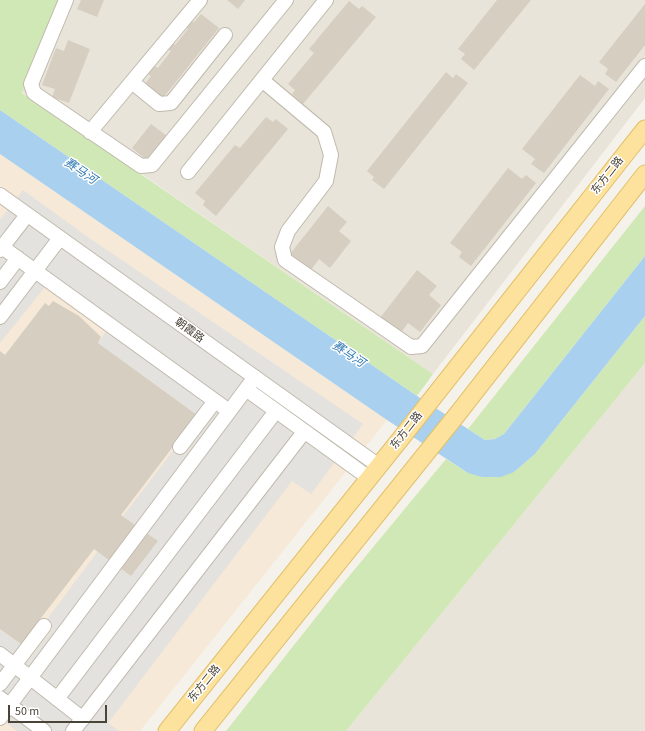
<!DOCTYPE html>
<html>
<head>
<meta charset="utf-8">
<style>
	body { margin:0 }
	#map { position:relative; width:645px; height:731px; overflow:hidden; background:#f5f2eb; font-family:"Source Sans 3",sans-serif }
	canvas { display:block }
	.scale { position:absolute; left:8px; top:705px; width:99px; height:18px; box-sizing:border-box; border:2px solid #494338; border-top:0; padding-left:5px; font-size:12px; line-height:14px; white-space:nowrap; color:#494338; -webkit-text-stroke:3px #fff; paint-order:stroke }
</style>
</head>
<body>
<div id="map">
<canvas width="645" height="731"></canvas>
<div class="scale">50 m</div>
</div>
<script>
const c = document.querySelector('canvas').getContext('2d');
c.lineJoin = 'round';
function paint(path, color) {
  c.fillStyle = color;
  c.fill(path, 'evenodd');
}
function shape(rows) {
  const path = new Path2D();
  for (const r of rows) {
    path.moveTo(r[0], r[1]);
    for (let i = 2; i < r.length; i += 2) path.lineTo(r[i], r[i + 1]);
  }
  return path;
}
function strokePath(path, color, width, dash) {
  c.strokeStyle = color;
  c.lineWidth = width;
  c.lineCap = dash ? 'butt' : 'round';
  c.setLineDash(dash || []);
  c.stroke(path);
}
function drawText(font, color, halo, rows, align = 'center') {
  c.font = font + ' "Source Sans 3","Noto Sans SC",sans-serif';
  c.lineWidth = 3;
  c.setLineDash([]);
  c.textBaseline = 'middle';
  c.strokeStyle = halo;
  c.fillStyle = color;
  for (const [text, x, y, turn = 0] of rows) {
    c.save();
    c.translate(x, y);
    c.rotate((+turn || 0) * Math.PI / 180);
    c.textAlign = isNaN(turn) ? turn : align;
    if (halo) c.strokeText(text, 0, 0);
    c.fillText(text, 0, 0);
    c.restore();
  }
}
paint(shape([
	[59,0,645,0,645,98,433,374,22,92],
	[645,363,645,731,346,731]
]), '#e9e4d9');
paint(shape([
	[0,154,387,420,140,731,0,731]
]), '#f6e9d7');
paint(shape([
	[0,0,59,0,22,93,433,374,417,396,0,110],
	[645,206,645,256,504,434,495,439,485,440,468,429],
	[645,316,645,363,346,731,226,731,336,592,446,459,468,473,514,472,535,454]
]), '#d0e8b5');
paint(shape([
	[23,190,85,235,363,424,311,494,292,481,108,723,119,731,17,731,0,718,0,629,21,644,15,651,28,661,53,628,45,622,98,551,131,576,158,541,123,516,176,447,185,454,208,423,98,343,114,320,54,276,0,343,0,220]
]), '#e4e2df');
paint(shape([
	[0,110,417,396,485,440,495,439,504,434,645,256,645,316,535,454,514,472,501,477,482,477,468,473,387,420,0,154]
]), '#a9d1ef');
paint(shape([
	[81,0,104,0,97,17,77,9],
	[227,0,245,0,238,9],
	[497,0,531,0,474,70,461,59,465,54,458,49],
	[349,1,359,9,362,6,376,17,303,104,292,94,295,90,288,84,314,53,309,49],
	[645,4,645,45,616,82,605,74,608,69,599,62],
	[201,14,219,28,163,98,145,84,151,76,147,73,153,65,158,68,171,51,168,49,173,43,175,45,188,29,186,27,191,21,194,22],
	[68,40,90,49,69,103,52,97,55,89,42,85,56,48,64,51],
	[446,72,453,78,456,74,468,83,384,189,372,180,374,177,367,171],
	[580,75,595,86,598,81,609,89,544,173,531,164,535,159,522,149],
	[266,117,273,122,276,119,288,129,216,216,203,205,205,201,195,193,235,145,240,148],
	[151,124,167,136,148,161,132,148],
	[508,168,522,179,526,175,536,183,471,266,459,257,462,252,450,243],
	[328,206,347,222,339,231,351,241,330,268,319,259,311,270,290,254],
	[417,270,437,286,429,295,441,305,420,332,408,323,400,334,380,318],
	[53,301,79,316,101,337,98,343,197,415,121,515,158,541,131,576,94,549,21,644,0,629,0,351,5,355,45,303,49,306]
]), '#d6cec0');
const minor = shape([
	[66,0,31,84,34,93,141,166,152,165,286,0],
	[262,80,324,132,331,155,326,181,288,231,282,247,285,260,411,347,422,346,645,66],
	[132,82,159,104,171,103,225,35],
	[90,132,200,0],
	[188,172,326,0],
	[0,195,379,466],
	[2,247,229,411],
	[0,250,27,215],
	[0,282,18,258],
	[0,317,60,238],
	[246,389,369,478],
	[180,447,215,401],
	[0,654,83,719],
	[0,684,44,626],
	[0,698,44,731],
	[57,699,276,411],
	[0,718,255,377],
	[73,731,304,432]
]);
const major = shape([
	[167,731,402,437,645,129],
	[203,731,456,416,645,174]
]);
strokePath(minor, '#c0baad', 16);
strokePath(major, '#e2c06c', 19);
strokePath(minor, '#fff', 14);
strokePath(major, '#fce29c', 17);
drawText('11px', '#494338', '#fff', [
	["东方二路",608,176,-52],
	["朝霞路",189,331,36],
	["东方二路",407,431,-52],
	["东方二路",205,684,-51]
]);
drawText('italic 12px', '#337bb4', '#fff', [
	["赛马河",80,172,34],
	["赛马河",348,355,34]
]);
</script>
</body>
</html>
